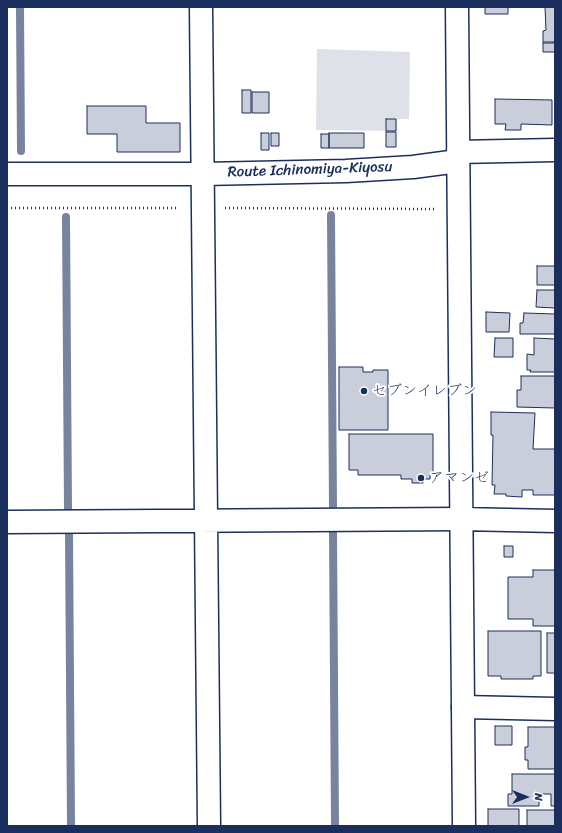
<!DOCTYPE html>
<html>
<head>
<meta charset="utf-8">
<style>
	body { margin:0 }
	#map { position:relative; width:562px; height:833px; overflow:hidden; background:#fff; font-family:Sriracha,sans-serif }
	canvas { display:block }
	.frame { position:absolute; inset:0; border:8px solid #1b2f5e; pointer-events:none }
	.north { position:absolute; left:506px; top:777px; width:40px; height:40px; -webkit-text-stroke:3px #fff; paint-order:stroke; rotate:90deg; font-size:11px; font-weight:700; line-height:16px; text-align:center; color:#1b2f5e }
	.north::after { content:''; display:block; margin:auto; width:14px; height:18px; background:#1b2f5e; clip-path:polygon(50% 0,100% 100%,50% 72%,0 100%) }
</style>
</head>
<body>
<div id="map">
<canvas width="562" height="833"></canvas>
<div class="frame"></div>
<div class="north">N</div>
</div>
<script>
const c = document.querySelector('canvas').getContext('2d');
c.lineJoin = 'round';
function paint(path, color) {
  c.fillStyle = color;
  c.fill(path, 'evenodd');
}
function shape(rows) {
  const path = new Path2D();
  for (const r of rows) {
    path.moveTo(r[0], r[1]);
    for (let i = 2; i < r.length; i += 2) path.lineTo(r[i], r[i + 1]);
  }
  return path;
}
function strokePath(path, color, width, dash) {
  c.strokeStyle = color;
  c.lineWidth = width;
  c.lineCap = dash ? 'butt' : 'round';
  c.setLineDash(dash || []);
  c.stroke(path);
}
function drawText(font, color, halo, rows, align = 'center') {
  c.font = font + ' Sriracha,"Klee One",sans-serif';
  c.lineWidth = 4;
  c.setLineDash([]);
  c.textBaseline = 'middle';
  c.strokeStyle = halo;
  c.fillStyle = color;
  for (const [text, x, y, turn = 0] of rows) {
    c.save();
    c.translate(x, y);
    c.rotate((+turn || 0) * Math.PI / 180);
    c.textAlign = isNaN(turn) ? turn : align;
    if (halo) c.strokeText(text, 0, 0);
    c.fillText(text, 0, 0);
    c.restore();
  }
}
paint(shape([
	[317,49,410,52,409,119,397,119,397,131,316,130]
]), '#dee1e7');
strokePath(shape([
	[20,7,21,151],
	[331,215,333,507],
	[66,217,68,510],
	[333,532,335,826],
	[69,533,71,826]
]), '#77839f', 8);
const building = shape([
	[485,7,508,7,508,14,485,14,485,7],
	[545,7,555,7,555,42,543,42,543,31,546,30,545,7],
	[543,43,555,43,555,52,543,52,543,43],
	[242,90,251,90,251,113,242,113,242,90],
	[252,92,269,92,269,113,252,113,252,92],
	[495,99,552,100,552,125,521,124,521,130,505,130,506,124,495,124,495,99],
	[87,106,146,106,146,123,180,123,180,152,117,152,117,134,87,134,87,106],
	[386,119,396,119,396,131,386,131,386,119],
	[386,132,396,132,396,147,386,147,386,132],
	[261,133,269,133,269,150,261,150,261,133],
	[271,133,279,133,279,146,271,146,271,133],
	[329,133,364,133,364,148,329,148,329,133],
	[321,134,329,134,329,148,321,148,321,134],
	[537,266,555,266,555,285,537,285,537,266],
	[537,290,555,290,555,308,536,307,537,290],
	[486,312,510,313,509,332,486,332,486,312],
	[524,313,555,314,555,334,520,334,520,323,523,323,524,313],
	[495,338,513,338,513,357,494,357,495,338],
	[534,338,555,339,555,372,530,372,531,370,527,370,527,354,534,355,534,338],
	[339,367,363,367,363,372,373,372,373,370,388,370,388,430,339,430,339,367],
	[521,376,555,376,555,408,517,407,517,390,521,390,521,376],
	[491,412,535,413,533,449,555,449,555,495,533,495,533,490,522,490,522,497,506,496,506,494,494,494,495,485,492,485,493,435,491,435,491,412],
	[349,434,433,434,433,475,430,475,430,479,423,479,423,483,412,483,412,479,401,479,401,475,358,475,358,470,349,470,349,434],
	[504,546,513,546,513,557,504,557,504,546],
	[533,570,555,570,555,626,533,626,533,619,508,619,508,577,533,577,533,570],
	[488,631,541,631,541,676,533,676,533,679,501,679,501,676,488,676,488,631],
	[547,633,555,633,555,673,547,673,547,633],
	[495,726,512,726,512,745,495,745,495,726],
	[528,727,555,727,555,769,528,769,528,760,525,760,525,747,528,747,528,727],
	[512,774,555,774,555,806,551,806,551,794,539,794,539,806,508,806,508,794,512,794,512,774],
	[488,809,519,809,519,826,488,826,488,809],
	[527,810,555,810,555,826,527,826,527,810]
]);
paint(building, '#caceda');
strokePath(building, '#1b2f5e', 1);
const street = shape([
	[201,7,209,826],
	[458,152,555,150],
	[7,522,461,519],
	[463,707,555,709]
]);
const secondary = shape([
	[457,7,464,826],
	[7,174,203,174,346,171,413,167,458,161],
	[461,519,555,521]
]);
strokePath(street, '#1b2f5e', 25);
strokePath(secondary, '#1b2f5e', 25);
strokePath(shape([
	[7,208,178,208],
	[225,208,434,209]
]), '#1b2f5e', 2.5, [1, 3]);
strokePath(street, '#fff', 22);
strokePath(secondary, '#fff', 22);
for (const [x, y, r, color] of [
	[364,391,4,"#1b2f5e"],
	[421,478,4,"#1b2f5e"]
]) {
  const dot = new Path2D();
  dot.arc(x, y, r, 0, 2 * Math.PI);
  c.fillStyle = color;
  c.fill(dot);
  strokePath(dot, '#fff', 1.5);
}
drawText('15px', '#1b2f5e', '#fff', [
	["Route Ichinomiya-Kiyosu",310,170,-2]
]);
drawText('15px', '#1b2f5e', '#fff', [
	["セブンイレブン",372,391],
	["アマンゼ",429,478]
], 'left');
</script>
</body>
</html>
